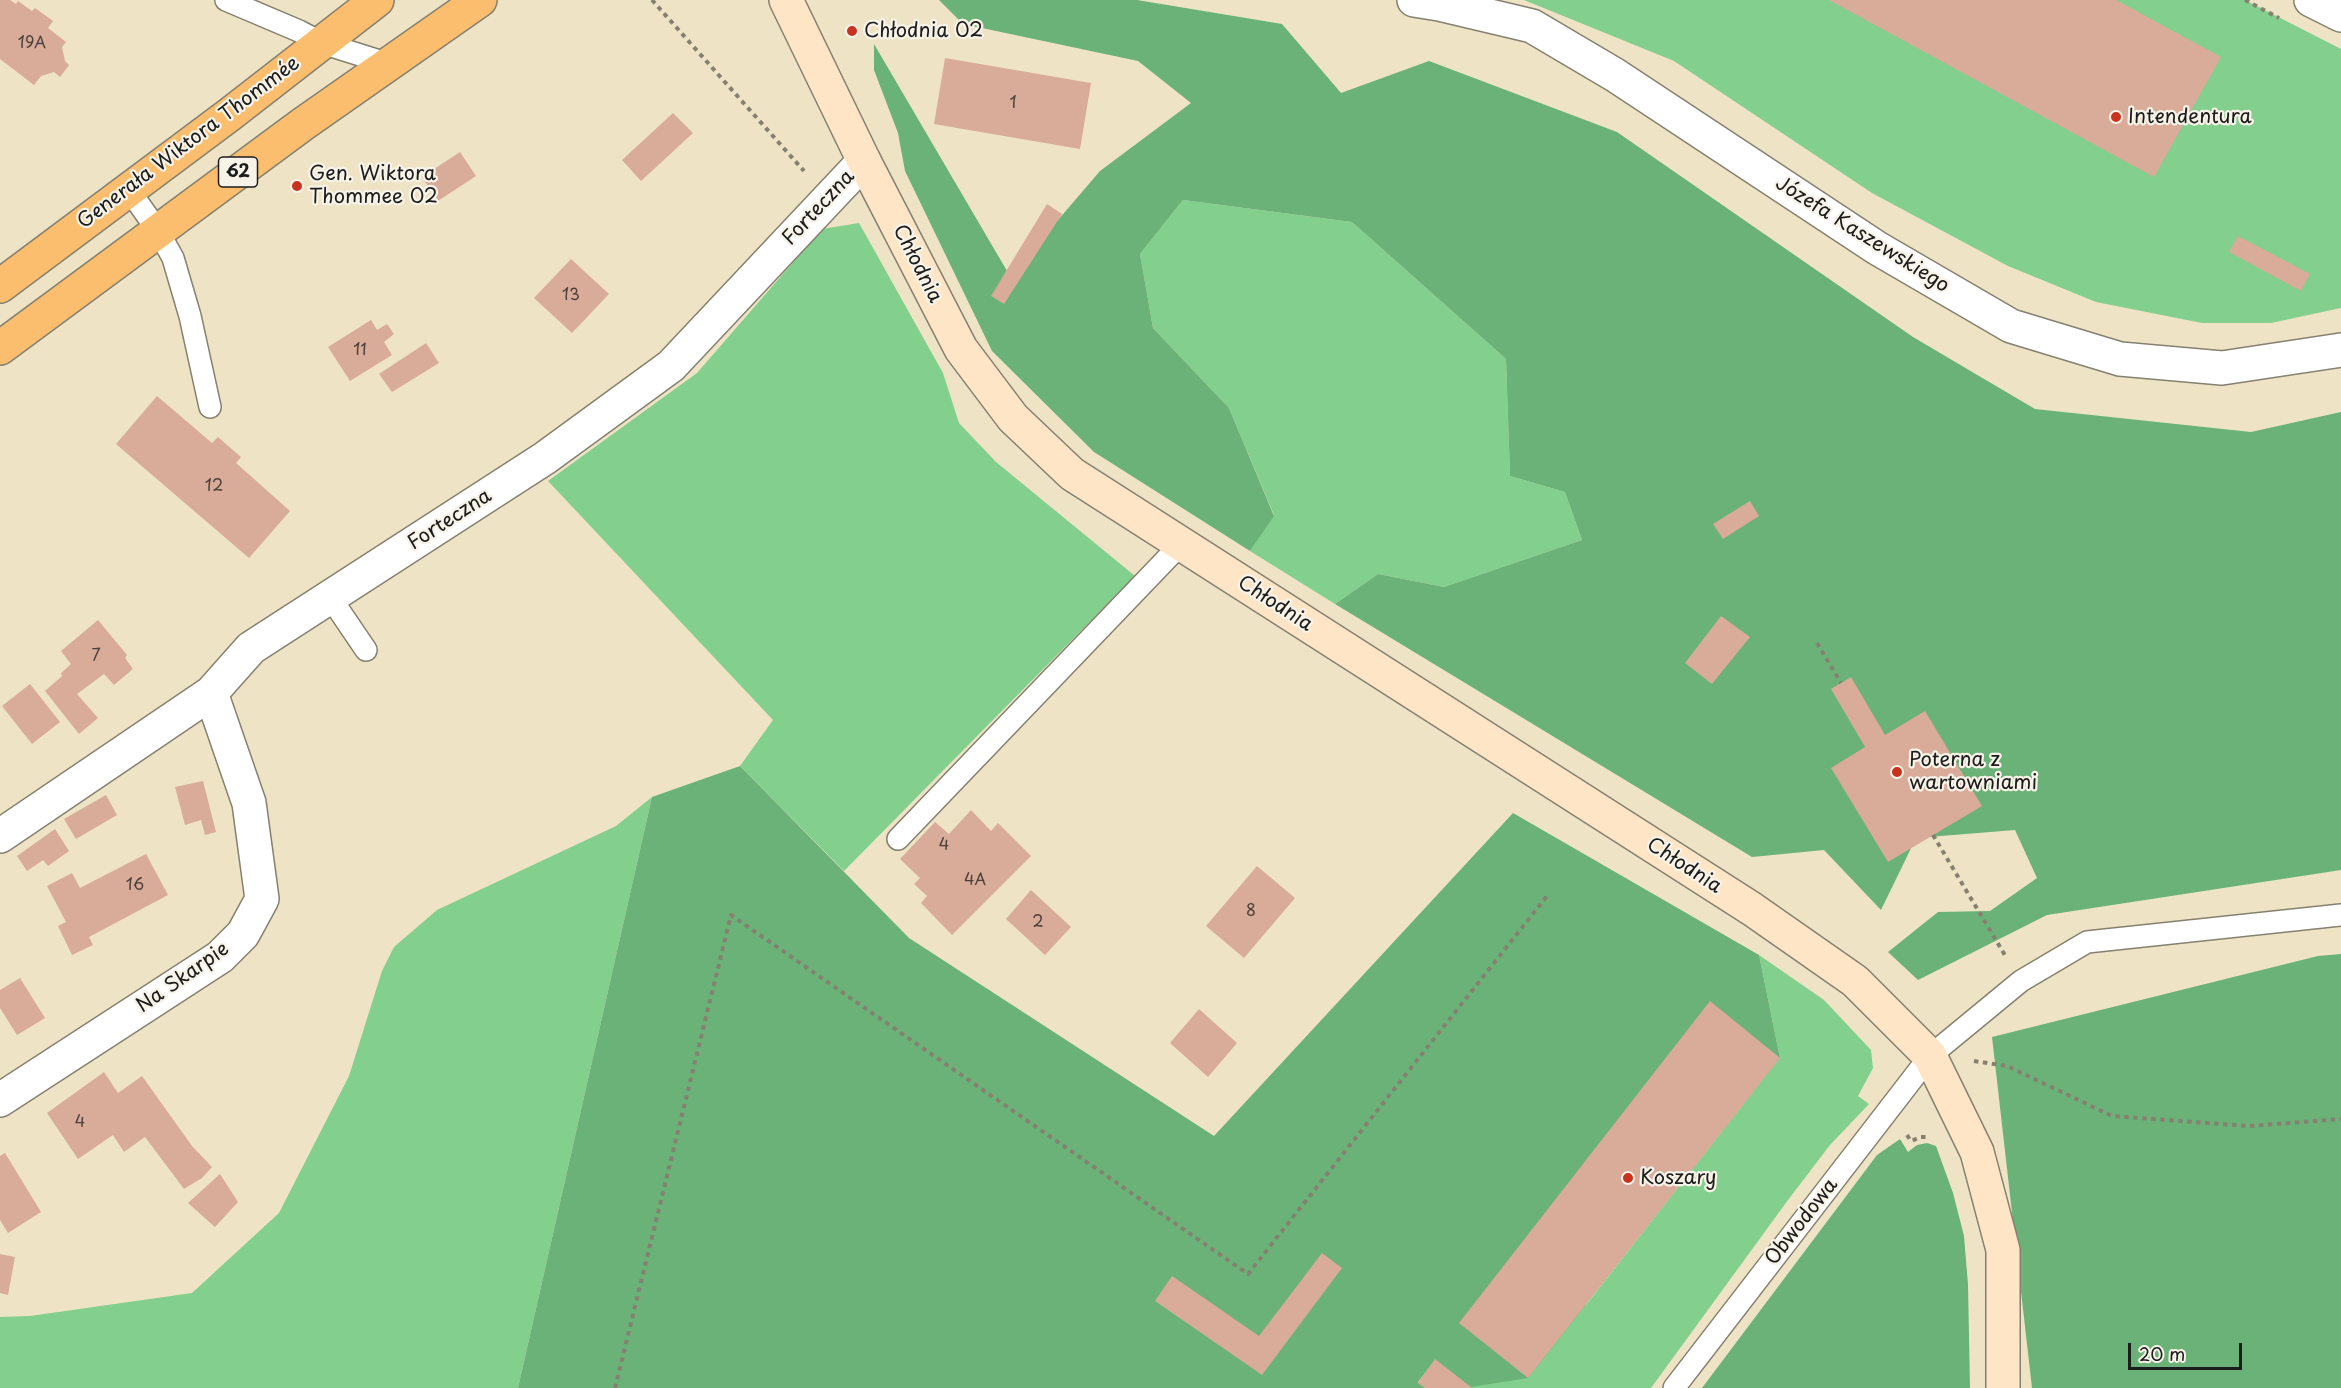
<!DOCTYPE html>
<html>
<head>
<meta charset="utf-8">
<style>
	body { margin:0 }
	#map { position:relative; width:2341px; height:1388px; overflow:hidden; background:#eee3c5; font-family:"Playpen Sans",sans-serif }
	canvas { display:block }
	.scale { position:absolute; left:2128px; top:1343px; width:114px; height:27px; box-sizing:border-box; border:3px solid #1c1c1c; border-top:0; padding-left:8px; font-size:18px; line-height:21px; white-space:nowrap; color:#1c1c1c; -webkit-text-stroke:4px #f7f3e8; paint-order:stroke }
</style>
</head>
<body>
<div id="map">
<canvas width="2341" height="1388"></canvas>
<div class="scale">20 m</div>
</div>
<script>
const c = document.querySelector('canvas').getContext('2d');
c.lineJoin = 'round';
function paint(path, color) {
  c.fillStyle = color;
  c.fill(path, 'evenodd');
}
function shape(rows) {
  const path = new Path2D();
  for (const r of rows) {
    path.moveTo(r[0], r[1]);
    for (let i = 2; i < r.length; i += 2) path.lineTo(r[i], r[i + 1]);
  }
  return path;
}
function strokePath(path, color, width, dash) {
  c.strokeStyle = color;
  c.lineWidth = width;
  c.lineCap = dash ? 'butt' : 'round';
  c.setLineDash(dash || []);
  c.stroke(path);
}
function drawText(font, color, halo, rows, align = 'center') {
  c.font = font + ' "Playpen Sans",sans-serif';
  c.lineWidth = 4.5;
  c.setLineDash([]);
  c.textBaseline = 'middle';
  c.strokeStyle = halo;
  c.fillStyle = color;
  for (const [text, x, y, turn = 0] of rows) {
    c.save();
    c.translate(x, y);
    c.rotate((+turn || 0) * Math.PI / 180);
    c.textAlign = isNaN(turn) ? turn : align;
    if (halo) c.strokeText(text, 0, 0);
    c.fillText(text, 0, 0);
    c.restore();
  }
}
paint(shape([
	[1524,0,2245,0,2341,49,2341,308,2271,323,2202,323,2096,302,2008,266,1872,193,1674,61],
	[1183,200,1352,222,1506,359,1510,476,1565,492,1582,540,1444,587,1378,574,1335,604,1250,551,1274,515,1229,408,1153,328,1140,254],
	[859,223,943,373,959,423,996,462,1135,576,844,871,740,766,773,720,548,481,697,373,822,229],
	[652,797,518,1388,0,1388,0,1317,30,1316,192,1293,279,1213,349,1076,382,971,394,947,437,910,616,826],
	[1759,955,1824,1000,1871,1050,1873,1068,1858,1096,1869,1104,1830,1145,1788,1200,1651,1388,1425,1388,1418,1383,1435,1359,1586,1305,1590,1300,1780,1058]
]), '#83cf8d');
paint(shape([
	[939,0,1137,0,1282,24,1341,93,1429,61,1617,132,1913,337,2035,409,2251,432,2341,412,2341,870,2047,915,1918,980,1888,952,1938,912,1990,911,2037,878,2015,830,1916,838,1881,910,1824,850,1752,857,1335,604,1378,574,1444,587,1582,540,1565,492,1510,476,1506,359,1352,222,1183,200,1140,254,1153,328,1229,408,1274,516,1250,551,1094,452,992,351,905,171,898,133,874,70,874,44,1010,276,1100,171,1191,103,1138,61,963,24],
	[740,766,909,938,1214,1136,1513,813,1759,955,1780,1058,1528,1378,1471,1387,1435,1360,1418,1382,1425,1388,518,1388,652,797],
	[2341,954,2341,1388,2032,1388,1992,1037,2318,956],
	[1900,1139,1908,1152,1917,1145,1927,1143,1936,1146,1953,1193,1964,1236,1968,1285,1970,1388,1702,1388,1877,1155]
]), '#6ab278');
paint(shape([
	[0,0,10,0,16,4,18,1,32,11,35,8,53,21,48,28,66,42,62,47,65,61,69,65,60,77,54,72,41,76,34,85,0,59],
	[1829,0,2116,0,2221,57,2154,177],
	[945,58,1091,83,1080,149,934,124],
	[673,113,693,133,641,181,622,160],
	[460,152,476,176,438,201,422,177],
	[1047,204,1062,214,1004,304,991,296],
	[2238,236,2310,274,2301,291,2229,252],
	[571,259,609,294,572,333,534,298],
	[371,320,377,330,387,324,394,334,384,342,392,355,350,381,328,347],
	[426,343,439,363,392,392,379,374],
	[157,396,212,443,218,437,241,457,236,463,290,511,249,558,116,444],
	[1750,501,1759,516,1723,539,1713,524],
	[1721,616,1750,637,1712,684,1685,663],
	[98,620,127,655,125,658,133,669,114,685,104,674,77,694,98,718,79,734,45,691,62,676,61,673,71,664,61,651],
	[1851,677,1885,735,1925,711,1982,806,1888,862,1831,768,1865,747,1831,689],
	[30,684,60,722,32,744,2,706],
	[203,781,216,832,205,835,201,820,185,825,175,787],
	[106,795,117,815,76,839,64,819],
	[971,810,991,831,998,823,1031,856,952,935,921,903,927,896,914,884,920,878,900,859,935,822,949,834],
	[55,829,69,851,48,866,43,860,27,871,17,856],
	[146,854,168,895,89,937,93,945,72,955,58,926,66,922,47,886,72,873,80,888],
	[1257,866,1295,898,1244,958,1206,926],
	[1031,890,1071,927,1045,955,1006,919],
	[20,978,45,1018,17,1035,0,1008,0,990],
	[1710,1001,1780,1058,1528,1378,1459,1323],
	[1199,1009,1237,1043,1208,1077,1170,1043],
	[104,1072,118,1093,142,1076,192,1146,212,1167,202,1178,184,1189,145,1137,124,1152,113,1135,78,1159,47,1113],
	[5,1153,41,1212,8,1233,0,1220,0,1156],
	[220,1174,238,1202,215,1227,188,1203],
	[1322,1253,1342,1268,1262,1375,1155,1301,1172,1276,1259,1336],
	[0,1254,15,1257,8,1295,0,1293],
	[1435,1359,1472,1388,1425,1388,1418,1383]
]), '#d9ab99');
const lane = shape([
	[226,0,299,31,322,43,389,64],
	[129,190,158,231,173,258,190,316,210,407],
	[330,597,366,650],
	[898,839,1181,544],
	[1674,1388,1930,1056,2021,981,2087,942,2341,915]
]);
const street = shape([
	[1414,0,1439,4,1532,26,1615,75,1877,248,2011,326,2120,359,2222,368,2341,350],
	[2311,0,2341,15],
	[0,836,211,693,251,648,545,458,671,366,864,161],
	[0,1100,220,957,243,934,262,899,249,803,211,693]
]);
const secondary = shape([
	[786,0,864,161,961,349,1013,418,1072,474,1752,909,1855,981,1930,1056,1977,1152,2003,1250,2003,1388]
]);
const primary = shape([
	[0,286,229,115,377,0],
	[0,348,303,124,480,0]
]);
strokePath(lane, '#858070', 24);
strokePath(street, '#858070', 36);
strokePath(secondary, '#858070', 36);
strokePath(primary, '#858070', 36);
strokePath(shape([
	[652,0,804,171],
	[2245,0,2279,18],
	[1817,643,1841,683],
	[1933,835,2006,957],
	[1974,1061,2007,1066,2112,1116,2249,1126,2341,1119],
	[1907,1135,1911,1141,1921,1137,1928,1137],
	[615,1388,731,915,1248,1274,1547,896]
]), '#858070', 4, [4.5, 4.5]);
strokePath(lane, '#fff', 21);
strokePath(street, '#fff', 33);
strokePath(secondary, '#fde5c5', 33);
strokePath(primary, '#fabe6e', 33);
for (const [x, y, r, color] of [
	[852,31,6,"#c8321e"],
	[2116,117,6,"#c8321e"],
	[297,186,6,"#c8321e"],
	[1897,772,6,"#c8321e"],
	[1628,1178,6,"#c8321e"]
]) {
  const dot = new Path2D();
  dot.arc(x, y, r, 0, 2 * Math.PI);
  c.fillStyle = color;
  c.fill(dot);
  strokePath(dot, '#f7f3e8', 2);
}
drawText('16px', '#4b403b', null, [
	["19A",32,44],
	["1",1013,104],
	["13",571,296],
	["11",360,351],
	["12",214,487],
	["7",96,657],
	["4",944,846],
	["4A",975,881],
	["16",135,886],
	["8",1251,912],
	["2",1038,923],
	["4",80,1123]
]);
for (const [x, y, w] of [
	[238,172,39]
]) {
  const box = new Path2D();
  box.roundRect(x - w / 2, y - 15, w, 30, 4.5);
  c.fillStyle = '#f7f3e8';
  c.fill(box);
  strokePath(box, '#1c1c1c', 1.5);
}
drawText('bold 18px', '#1c1c1c', null, [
	["62",238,172]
]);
drawText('20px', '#1c1c1c', '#f7f3e8', [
	["Chłodnia 02",864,31],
	["Intendentura",2128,117],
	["Gen. Wiktora",309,174],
	["Thommee 02",309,197],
	["Poterna z",1909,760],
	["wartowniami",1909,783],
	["Koszary",1640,1178]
], 'left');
drawText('20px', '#1c1c1c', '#f7f3e8', [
	["Generała Wiktora Thommée",189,143,-37],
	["Forteczna",819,208,-47],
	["Józefa Kaszewskiego",1862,235,32],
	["Chłodnia",917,264,63],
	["Forteczna",450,520,-33],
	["Chłodnia",1275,604,33],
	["Chłodnia",1684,866,33],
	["Na Skarpie",183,978,-35],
	["Obwodowa",1802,1222,-52]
]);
</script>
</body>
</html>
